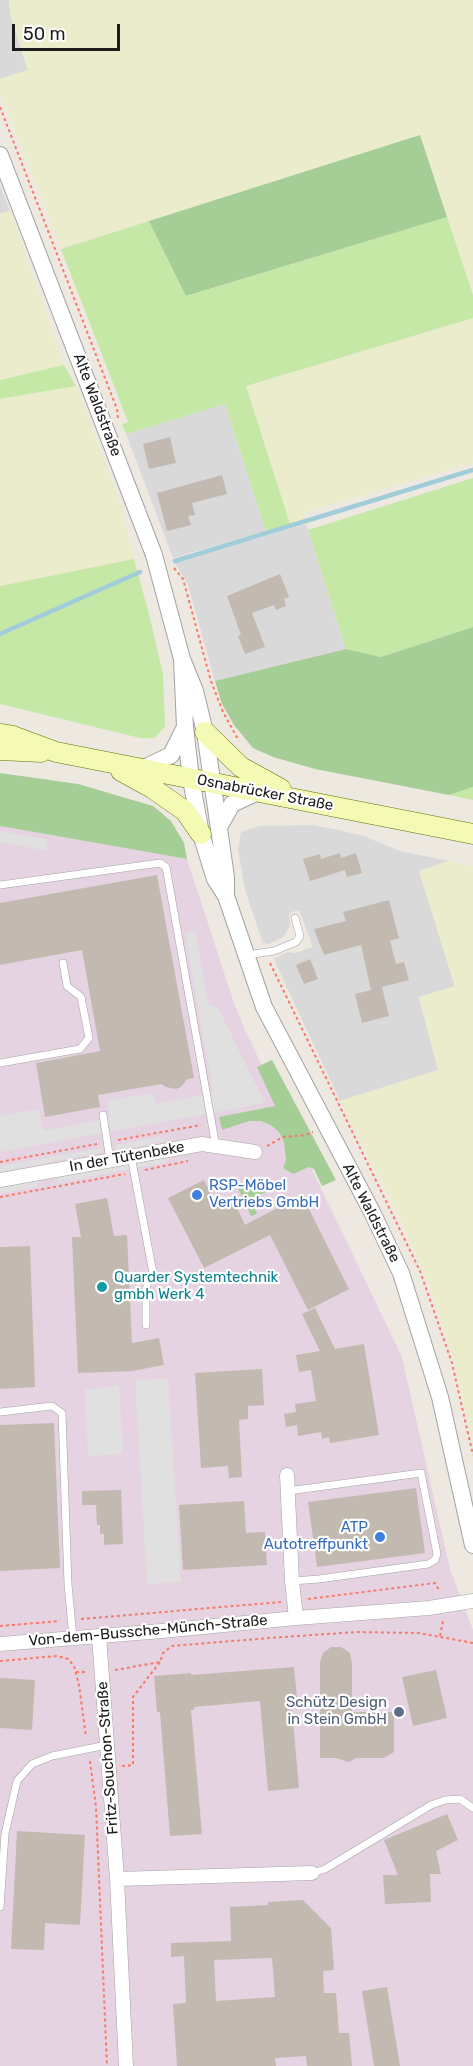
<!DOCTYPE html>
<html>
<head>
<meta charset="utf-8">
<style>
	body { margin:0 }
	#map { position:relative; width:473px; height:2066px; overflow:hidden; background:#ede9e1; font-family:Rubik,sans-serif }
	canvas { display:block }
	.scale { position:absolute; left:12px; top:24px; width:108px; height:27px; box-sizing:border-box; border:3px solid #1c1c1c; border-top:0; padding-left:8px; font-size:18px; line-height:21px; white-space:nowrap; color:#1c1c1c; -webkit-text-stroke:4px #fff; paint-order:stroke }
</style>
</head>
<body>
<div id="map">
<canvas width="473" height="2066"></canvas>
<div class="scale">50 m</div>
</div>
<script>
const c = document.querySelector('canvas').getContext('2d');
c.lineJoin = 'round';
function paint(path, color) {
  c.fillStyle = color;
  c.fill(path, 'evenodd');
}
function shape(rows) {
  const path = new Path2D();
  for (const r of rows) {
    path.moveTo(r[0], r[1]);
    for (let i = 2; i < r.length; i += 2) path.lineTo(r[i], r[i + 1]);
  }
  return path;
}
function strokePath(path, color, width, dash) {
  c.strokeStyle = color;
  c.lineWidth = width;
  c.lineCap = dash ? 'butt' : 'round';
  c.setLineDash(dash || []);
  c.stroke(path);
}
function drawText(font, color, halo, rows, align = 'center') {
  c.font = font + ' Rubik,sans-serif';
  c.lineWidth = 4.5;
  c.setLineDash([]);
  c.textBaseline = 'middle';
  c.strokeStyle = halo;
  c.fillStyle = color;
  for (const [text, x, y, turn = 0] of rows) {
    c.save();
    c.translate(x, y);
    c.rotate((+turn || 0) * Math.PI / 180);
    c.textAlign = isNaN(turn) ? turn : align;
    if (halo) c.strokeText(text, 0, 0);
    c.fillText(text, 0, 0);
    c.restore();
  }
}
paint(shape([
	[0,0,9,0,11,18,28,70,0,79],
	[0,185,10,211,0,214],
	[225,404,266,531,173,558,126,434],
	[306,524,346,649,215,681,188,585,175,563],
	[314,825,361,835,400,851,449,861,419,871,455,987,419,997,438,1070,340,1101,275,962,275,958,288,952,295,953,313,947,299,910,289,913,290,926,283,937,269,944,263,943,245,890,238,849,241,832,260,826]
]), '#dad9d9');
paint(shape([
	[0,826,187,859,234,1003,245,1030,402,1357,450,1569,473,1630,473,2066,0,2066]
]), '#e6d3e2');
paint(shape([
	[9,0,473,0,473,295,420,135,61,249,0,92,0,79,28,70,11,18],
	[10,211,64,365,0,380,0,214],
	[473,318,473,463,303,513,305,520,290,524,246,386],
	[76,386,121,505,134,559,0,586,0,399],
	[449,861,473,866,473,1442,454,1361,430,1287,399,1216,340,1101,438,1070,419,997,455,986,419,871]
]), '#eaeccc');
paint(shape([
	[447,217,473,295,473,318,246,386,290,524,266,531,225,404,126,434,122,424,128,422,61,249,149,221,187,296],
	[64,365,76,386,0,399,0,380],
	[473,478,473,627,381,657,346,649,308,530],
	[134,559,149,614,163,674,165,726,155,738,140,738,0,704,0,586],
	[473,787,473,800,449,795]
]), '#c6e8a6');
paint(shape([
	[420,135,447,217,186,296,149,221],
	[473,627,473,787,449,795,315,769,273,757,253,748,234,725,222,704,215,681,346,649,381,657],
	[0,773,78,784,153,806,171,821,184,843,187,859,0,826],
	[272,1060,336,1180,322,1186,314,1169,309,1167,293,1174,283,1168,286,1160,284,1142,279,1132,271,1125,261,1121,249,1121,222,1130,219,1117,275,1106,257,1067],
	[236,1181,252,1187,265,1185,266,1192,252,1198,251,1201,257,1214,251,1216,235,1182]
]), '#a5cd96');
paint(shape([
	[0,831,46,839,48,851,0,842],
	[195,931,208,1004,218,1008,265,1103,0,1152,0,1116,38,1109,43,1131,110,1118,107,1101,153,1093,156,1104,213,1093,185,932],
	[160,1137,168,1141,116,1150,115,1145],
	[101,1148,102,1152,0,1172,0,1166],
	[170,1157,166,1162,58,1183,57,1177],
	[38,1181,38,1186,0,1193,0,1188],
	[168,1378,181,1582,147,1584,135,1380],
	[119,1385,123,1454,88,1456,85,1390]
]), '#e0e0e0');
strokePath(shape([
	[175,561,473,470],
	[0,634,140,572]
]), '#a1cddb', 4.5);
paint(shape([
	[170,437,176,463,149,469,143,444],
	[222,475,227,494,192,503,195,515,188,516,191,525,167,531,157,493],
	[280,574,289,597,284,599,286,606,276,610,274,605,252,613,265,647,245,654,238,636,241,635,227,596],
	[340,853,341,858,356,853,362,873,347,877,345,870,310,881,303,859,320,854,321,859],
	[157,875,194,1078,187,1079,181,1087,176,1089,166,1087,161,1084,98,1095,100,1107,45,1117,36,1063,100,1051,82,950,0,965,0,903],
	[389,900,399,938,390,941,396,964,404,962,409,980,382,987,389,1016,362,1023,355,994,371,990,361,945,324,955,314,929,346,921,343,912],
	[310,959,318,979,304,984,296,965],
	[204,1180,216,1205,232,1197,245,1225,302,1195,349,1289,308,1310,270,1235,204,1268,168,1198],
	[107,1198,114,1236,127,1235,132,1343,159,1338,164,1365,132,1371,78,1373,72,1237,81,1237,75,1204],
	[30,1246,35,1387,0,1389,0,1247],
	[315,1308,335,1349,364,1344,379,1435,330,1443,329,1437,322,1439,321,1432,298,1436,297,1425,286,1427,284,1414,296,1412,295,1404,316,1401,311,1370,299,1372,296,1355,320,1351,302,1314],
	[262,1369,264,1405,248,1406,248,1419,239,1420,242,1477,229,1478,228,1466,201,1468,195,1373],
	[54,1423,60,1568,0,1571,0,1425],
	[416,1488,425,1553,317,1567,308,1502],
	[121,1490,123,1544,104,1545,104,1534,100,1534,100,1525,97,1525,96,1505,82,1505,82,1491],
	[244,1501,246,1533,265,1532,267,1565,183,1570,179,1505],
	[331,1647,341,1647,350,1653,352,1663,352,1712,394,1712,394,1752,384,1758,356,1758,349,1762,336,1758,320,1758,320,1662,323,1653],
	[294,1667,297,1698,291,1699,299,1788,268,1791,260,1701,194,1707,194,1710,191,1710,202,1834,170,1836,160,1712,157,1712,154,1676,191,1673,191,1675],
	[436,1670,447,1718,413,1726,402,1677],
	[0,1678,35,1680,32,1730,0,1728],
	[447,1814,458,1840,436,1851,441,1874,430,1874,431,1902,385,1904,383,1875,398,1875,384,1840],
	[17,1831,85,1835,80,1925,45,1923,44,1950,11,1949],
	[303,1900,331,1928,334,1970,323,1971,324,1993,336,1993,339,2033,349,2033,352,2066,307,2066,306,2056,275,2058,276,2066,177,2066,173,2004,186,2003,184,1956,171,1957,171,1943,231,1941,230,1907,268,1905,268,1902],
	[272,1958,275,1997,216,2001,214,1960],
	[387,1987,400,2066,374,2066,362,1991]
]), '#c2b9b1');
const service = shape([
	[0,885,160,863,166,867,216,1147],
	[246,955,274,951,296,942,300,936,295,918],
	[0,1063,80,1049,89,1038,81,997,67,986,63,963],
	[103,1115,110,1160],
	[131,1156,153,1273,148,1280,146,1291,146,1325],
	[0,1412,52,1406,62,1413,68,1584,73,1638],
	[288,1491,421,1473,437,1554,435,1560,428,1564,319,1579,292,1581],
	[312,1873,325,1869,431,1805,445,1800,460,1799,473,1808],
	[0,1907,5,1834,17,1781,32,1764,52,1756,107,1745]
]);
const minor = shape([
	[0,1180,202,1144,255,1152],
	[287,1475,292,1581,296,1618],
	[99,1636,117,1879,126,2066],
	[0,1644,162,1631,296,1618,429,1608,473,1601],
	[117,1879,312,1873]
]);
const tertiary = shape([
	[0,155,154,555,182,659,195,691,205,732,226,877,226,893],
	[182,659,185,727,191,779,201,834,215,879,226,896,264,1007,372,1212,401,1273,440,1397,473,1545],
	[142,769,171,755,185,727],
	[219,827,232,804,260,791]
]);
const secondary = shape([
	[205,732,241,767,281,789],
	[0,734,13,736,56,752,473,834],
	[0,750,41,752],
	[121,771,152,788,185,811,201,834]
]);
strokePath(service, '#a3a3a3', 8);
strokePath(minor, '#a3a3a3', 15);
strokePath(tertiary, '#a3a3a3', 18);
strokePath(secondary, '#637005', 21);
strokePath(shape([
	[0,107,117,409,118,418],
	[174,568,183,579,211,681,223,712,239,741],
	[270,963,420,1271,452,1363,473,1455],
	[118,1140,201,1125],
	[267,1146,283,1137,306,1135,313,1132],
	[0,1162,97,1144],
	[145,1170,188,1161],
	[0,1197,125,1174],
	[308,1599,435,1583,440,1592],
	[81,1619,281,1602],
	[0,1626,60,1621],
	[440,1636,443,1621],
	[0,1661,57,1656,68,1659,74,1666,79,1685,86,1737],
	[115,1670,160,1662,163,1653,172,1646,269,1638,357,1632,419,1633,473,1643],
	[76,1672,88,1672],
	[90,1761,96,1807,107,2066],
	[122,1766,133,1765,133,1697,160,1662]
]), '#f97867', 2, [3, 3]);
strokePath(service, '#fff', 7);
strokePath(minor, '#fff', 14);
strokePath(tertiary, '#fff', 16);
strokePath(secondary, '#f4f9b4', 20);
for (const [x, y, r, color] of [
	[197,1195,6,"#3f7fe0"],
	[102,1287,6,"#0f9aa8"],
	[380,1537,6,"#3f7fe0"],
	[399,1712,6,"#5c6f8a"]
]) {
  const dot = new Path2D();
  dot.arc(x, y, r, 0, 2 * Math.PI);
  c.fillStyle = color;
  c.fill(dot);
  strokePath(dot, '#fff', 2);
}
drawText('15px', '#1c1c1c', '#fff', [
	["Alte Waldstraße",97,405,69],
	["Osnabrücker Straße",265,793,11],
	["In der Tütenbeke",127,1157,-10],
	["Alte Waldstraße",371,1213,63],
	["Von-dem-Bussche-Münch-Straße",148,1631,-5],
	["Fritz-Souchon-Straße",108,1758,-94]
]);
drawText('15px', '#366cbe', '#fff', [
	["RSP-Möbel",209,1186],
	["Vertriebs GmbH",209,1203],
	["ATP",368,1528,"right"],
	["Autotreffpunkt",368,1545,"right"]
], 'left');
drawText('15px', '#0d838f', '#fff', [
	["Quarder Systemtechnik",114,1278],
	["gmbh Werk 4",114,1295]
], 'left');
drawText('15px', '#4e5e75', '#fff', [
	["Schütz Design",387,1703],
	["in Stein GmbH",387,1720]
], 'right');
</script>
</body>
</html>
